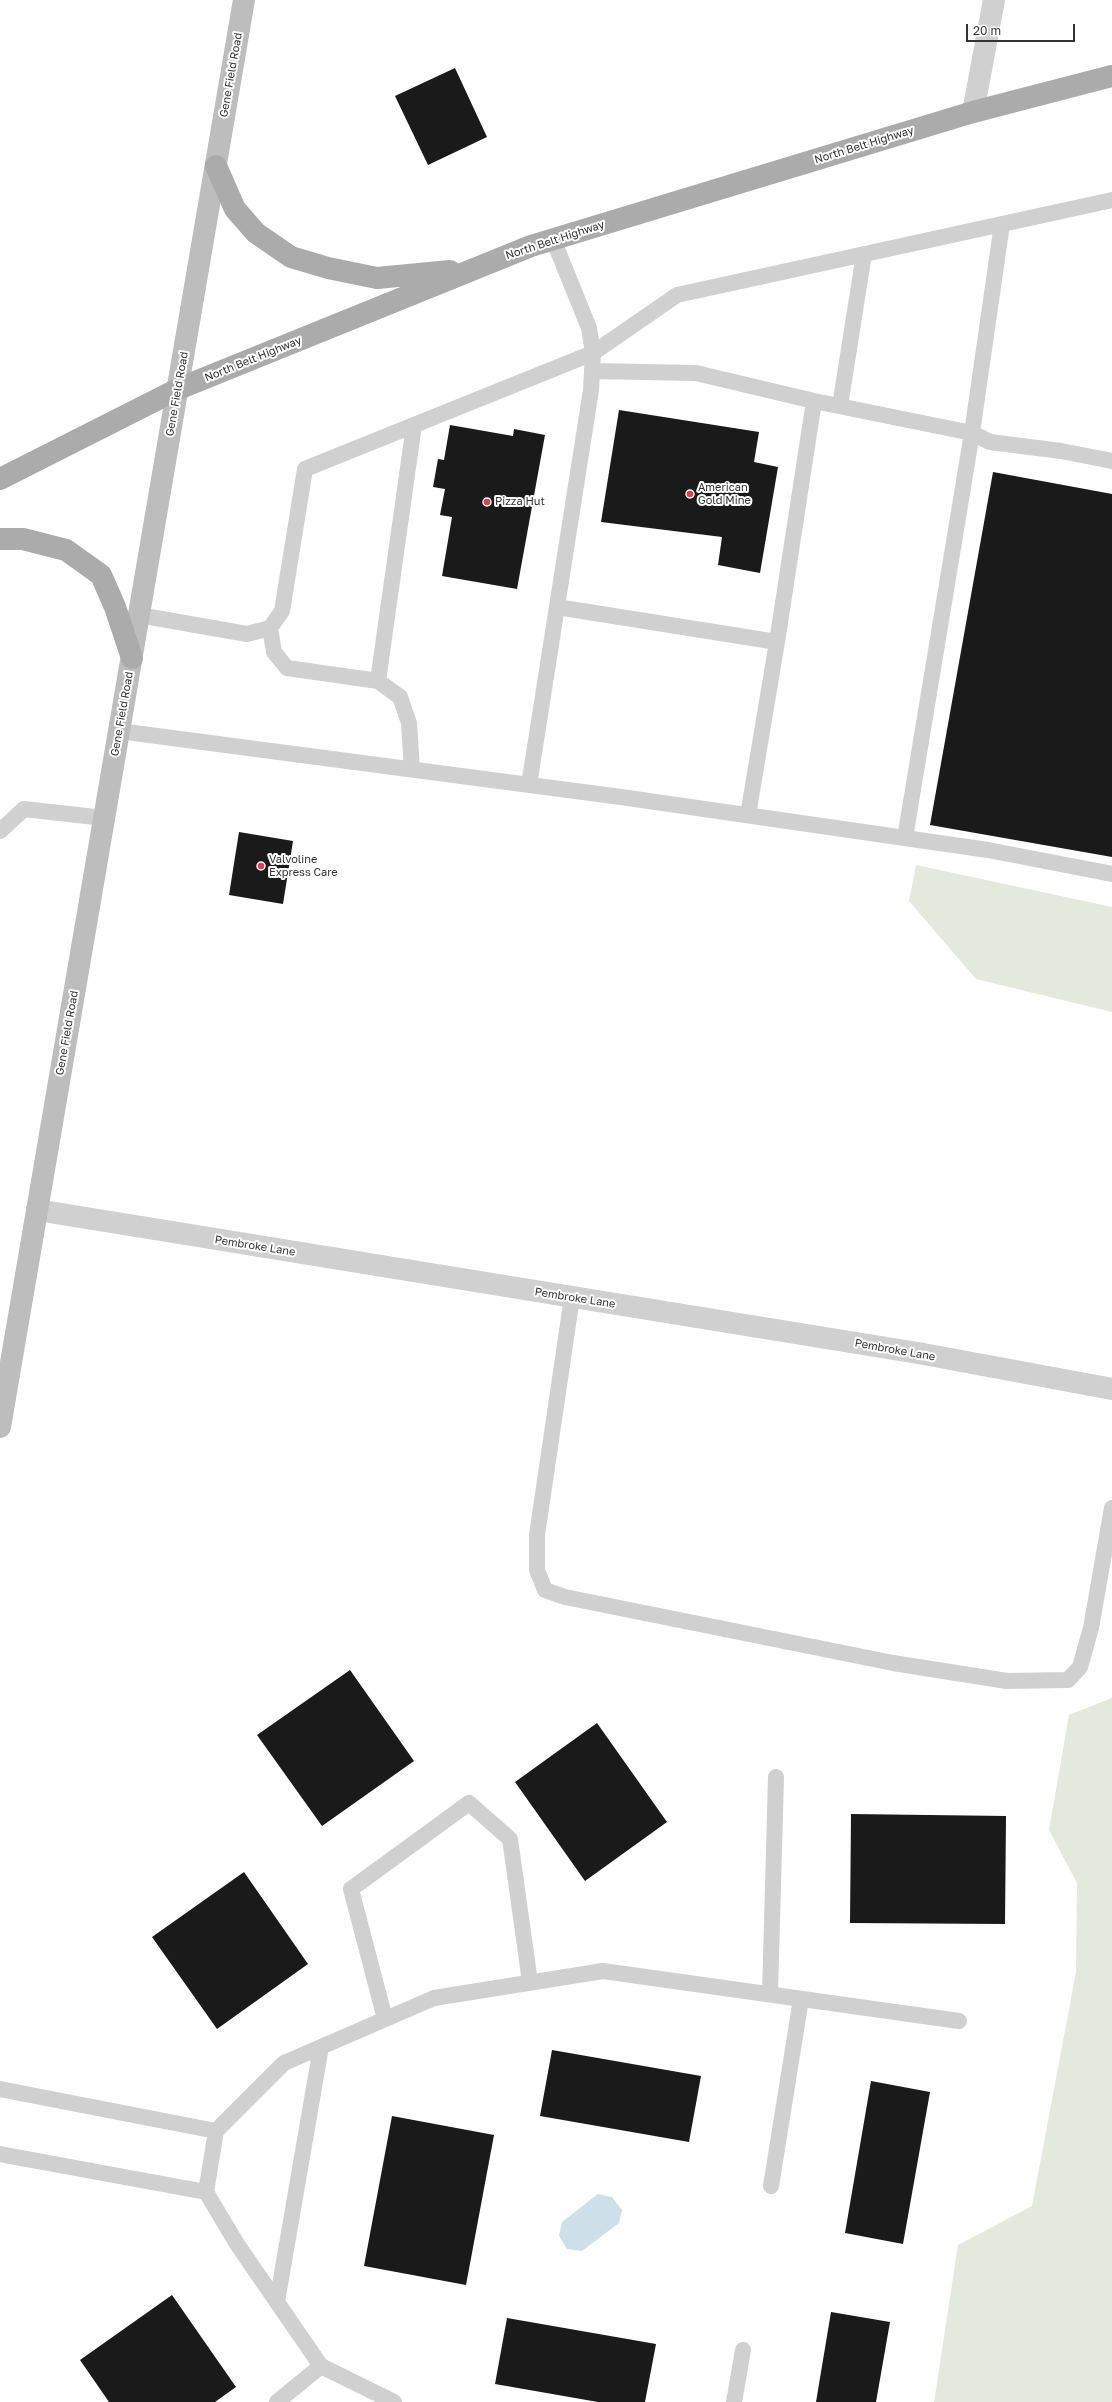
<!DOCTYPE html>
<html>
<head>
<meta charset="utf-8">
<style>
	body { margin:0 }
	#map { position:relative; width:1112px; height:2402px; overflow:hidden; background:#fff; font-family:"Golos Text",sans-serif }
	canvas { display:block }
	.scale { position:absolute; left:966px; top:24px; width:109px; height:18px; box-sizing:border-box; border:2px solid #333; border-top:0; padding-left:5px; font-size:12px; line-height:14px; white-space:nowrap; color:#333; -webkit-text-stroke:3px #fff; paint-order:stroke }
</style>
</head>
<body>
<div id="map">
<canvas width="1112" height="2402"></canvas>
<div class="scale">20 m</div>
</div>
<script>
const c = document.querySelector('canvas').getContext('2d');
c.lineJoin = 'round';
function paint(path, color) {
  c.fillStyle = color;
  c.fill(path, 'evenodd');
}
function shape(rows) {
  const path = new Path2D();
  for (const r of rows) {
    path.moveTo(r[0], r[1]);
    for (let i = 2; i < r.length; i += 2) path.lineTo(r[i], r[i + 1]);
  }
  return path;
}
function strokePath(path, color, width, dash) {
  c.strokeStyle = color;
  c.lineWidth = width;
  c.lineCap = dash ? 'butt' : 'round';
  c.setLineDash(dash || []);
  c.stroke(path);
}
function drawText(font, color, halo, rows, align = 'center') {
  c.font = font + ' "Golos Text",sans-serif';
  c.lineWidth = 4;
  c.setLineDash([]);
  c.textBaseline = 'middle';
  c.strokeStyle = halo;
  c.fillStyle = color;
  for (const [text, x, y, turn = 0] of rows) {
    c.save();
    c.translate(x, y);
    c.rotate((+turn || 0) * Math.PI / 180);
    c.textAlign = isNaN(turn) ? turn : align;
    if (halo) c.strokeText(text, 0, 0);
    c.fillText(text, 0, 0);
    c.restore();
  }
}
paint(shape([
	[916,865,1112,907,1112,1012,976,979,909,901],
	[1112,1698,1112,2402,934,2402,958,2245,1032,2206,1076,1972,1077,1883,1049,1830,1069,1715]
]), '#e3e9dc');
paint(shape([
	[598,2194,612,2197,622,2210,619,2223,582,2251,567,2249,559,2236,562,2222]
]), '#cde0ea');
paint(shape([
	[455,68,487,137,428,165,395,96],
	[619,410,759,432,754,462,778,467,760,573,718,565,722,537,601,522],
	[450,425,513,436,514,429,545,435,517,589,442,576,452,517,440,515,445,489,433,487,438,459,444,460],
	[993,472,1112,494,1112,857,930,825],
	[239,832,293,841,283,904,229,895],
	[350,1670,414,1761,322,1826,257,1735],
	[597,1723,667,1822,585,1881,515,1782],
	[851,1814,1006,1816,1005,1924,850,1923],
	[244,1872,308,1964,217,2029,152,1937],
	[552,2050,701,2076,689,2142,540,2116],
	[871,2081,930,2092,903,2244,845,2233],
	[392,2116,494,2135,466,2285,364,2266],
	[172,2295,236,2387,215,2402,109,2402,80,2360],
	[831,2312,890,2322,876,2402,816,2402],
	[507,2318,656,2344,645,2402,598,2402,495,2384]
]), '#1a1a1a');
strokePath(shape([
	[592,371,696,373,814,401,972,433,990,442,1061,451,1112,461],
	[840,406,864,254],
	[557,607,777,642,814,401],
	[139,615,247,634,270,628,282,611,305,469,593,353,677,295,1112,200],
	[270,628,274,652,287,668,378,681,414,425],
	[378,681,400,697,409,723,412,769],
	[119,731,621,797,988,850,1112,874],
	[529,785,591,390,593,353,589,328,553,239],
	[748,815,777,642],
	[0,831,24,809,104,818],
	[905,838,972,433,1002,224],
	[572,1297,537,1535,537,1570,545,1590,565,1597,893,1663,1007,1681,1068,1680,1080,1667,1091,1628,1112,1508],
	[770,1994,776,1777],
	[385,2019,351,1889,469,1803,510,1839,530,1982],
	[0,2089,216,2131],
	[0,2154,206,2192],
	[771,2186,801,1999],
	[277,2302,321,2047],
	[277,2402,321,2366],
	[394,2402,321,2366,237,2244,206,2192,216,2131,284,2063,434,1998,603,1971,959,2021],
	[734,2402,743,2350]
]), '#d0d0d0', 16);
strokePath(shape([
	[973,112,994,0],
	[37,1210,918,1353,1112,1389]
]), '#d0d0d0', 22);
strokePath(shape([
	[0,1427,244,0]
]), '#bdbdbd', 22);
strokePath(shape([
	[216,166,235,209,256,233,291,257,328,268,377,278,450,271],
	[0,479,178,389,531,246,973,112,1112,76],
	[0,539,23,539,66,550,101,575,115,607,132,658]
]), '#ababab', 22);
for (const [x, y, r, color] of [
	[690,494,4,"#de404f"],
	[487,502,4,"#de404f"],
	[261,866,4,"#de404f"]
]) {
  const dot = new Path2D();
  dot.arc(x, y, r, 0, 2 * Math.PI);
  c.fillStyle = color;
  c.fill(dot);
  strokePath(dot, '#fff', 1.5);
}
drawText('11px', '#333', '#fff', [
	["Gene Field Road",231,75,-80],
	["North Belt Highway",864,145,-17],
	["North Belt Highway",555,240,-18],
	["North Belt Highway",253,359,-22],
	["Gene Field Road",177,394,-80],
	["Gene Field Road",122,714,-80],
	["Gene Field Road",67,1033,-80],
	["Pembroke Lane",255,1246,9],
	["Pembroke Lane",575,1298,9],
	["Pembroke Lane",895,1350,10]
]);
drawText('11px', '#333', '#fff', [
	["American",698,488],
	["Gold Mine",698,501],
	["Pizza Hut",495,502],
	["Valvoline",269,860],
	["Express Care",269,873]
], 'left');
</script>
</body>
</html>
